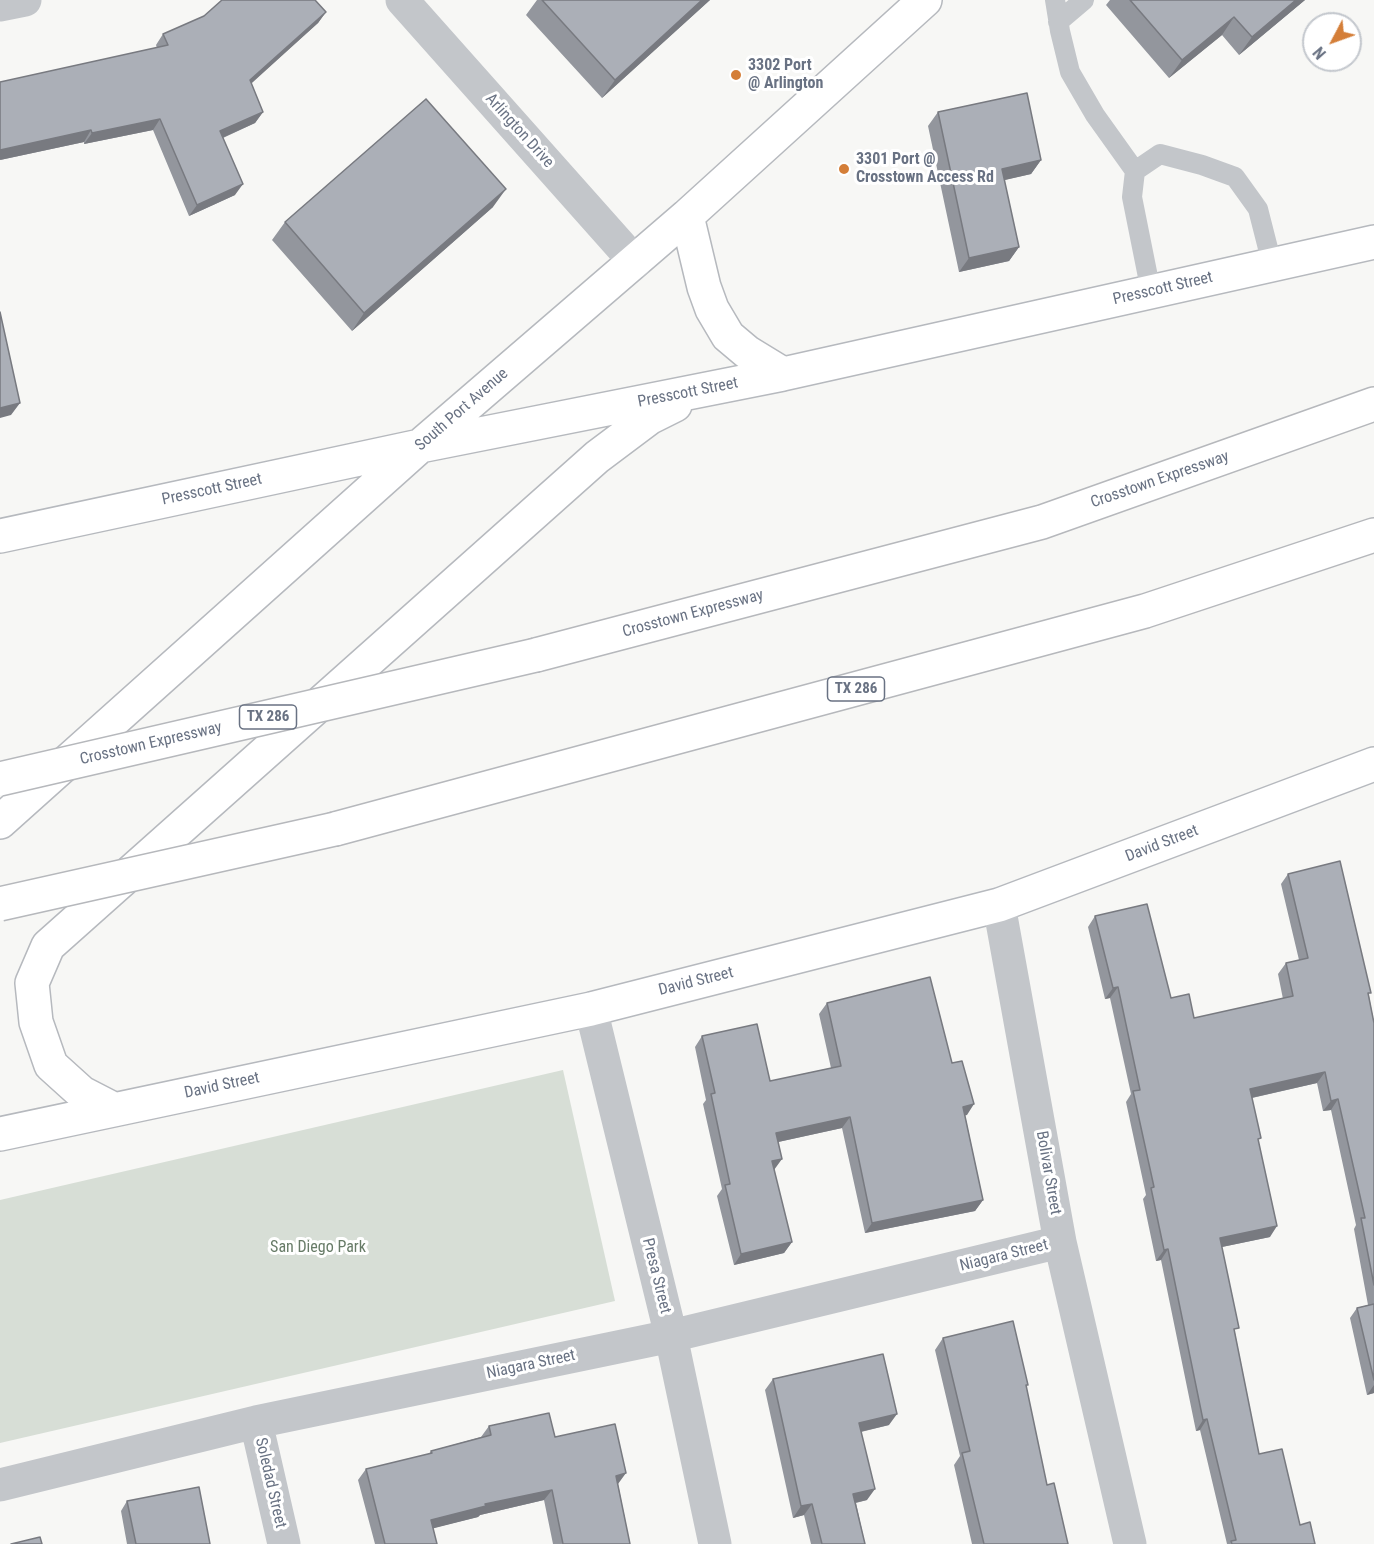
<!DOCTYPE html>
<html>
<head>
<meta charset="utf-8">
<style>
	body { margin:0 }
	#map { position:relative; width:1374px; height:1544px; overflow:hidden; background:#f7f7f5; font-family:"Roboto Condensed",sans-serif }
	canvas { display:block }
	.north { position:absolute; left:1302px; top:12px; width:60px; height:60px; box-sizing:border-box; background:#fff; border:2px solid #c3c7cd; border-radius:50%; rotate:229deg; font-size:16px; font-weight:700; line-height:24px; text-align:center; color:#697283 }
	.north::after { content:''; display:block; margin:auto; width:21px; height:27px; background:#d47e38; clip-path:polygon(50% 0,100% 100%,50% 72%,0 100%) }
</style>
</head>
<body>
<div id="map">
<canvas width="1374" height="1544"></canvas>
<div class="north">N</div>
</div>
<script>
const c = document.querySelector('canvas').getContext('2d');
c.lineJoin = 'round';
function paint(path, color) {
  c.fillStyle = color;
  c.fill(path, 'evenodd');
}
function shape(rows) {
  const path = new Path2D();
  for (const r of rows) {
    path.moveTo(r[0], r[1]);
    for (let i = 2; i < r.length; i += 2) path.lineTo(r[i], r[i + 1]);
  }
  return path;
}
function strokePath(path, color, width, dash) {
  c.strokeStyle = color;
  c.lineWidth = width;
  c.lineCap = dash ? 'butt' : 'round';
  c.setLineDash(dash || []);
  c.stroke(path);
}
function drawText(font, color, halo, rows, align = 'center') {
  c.font = font + ' "Roboto Condensed",sans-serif';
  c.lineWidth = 6;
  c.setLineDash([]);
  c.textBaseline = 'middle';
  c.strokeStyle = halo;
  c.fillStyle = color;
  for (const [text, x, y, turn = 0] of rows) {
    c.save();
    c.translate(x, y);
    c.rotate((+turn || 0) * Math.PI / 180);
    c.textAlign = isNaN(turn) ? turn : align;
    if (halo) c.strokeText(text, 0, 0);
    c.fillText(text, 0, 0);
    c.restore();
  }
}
paint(shape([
	[563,1070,615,1301,0,1443,0,1200]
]), '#d7ded6');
const secondary = shape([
	[687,216,704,287,712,309,728,336,747,352,783,374],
	[0,536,420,446,783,374,1374,242],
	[0,822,420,446,687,216,925,0],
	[113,1109,82,1093,51,1065,36,1022,32,983,48,946,597,457,649,418,675,405],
	[0,1134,591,1009,999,905,1374,764]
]);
const motorway = shape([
	[536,655,1042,522,1374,404],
	[335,829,1145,611,1374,535]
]);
strokePath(secondary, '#b6b9be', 36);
strokePath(motorway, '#b6b8bc', 36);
strokePath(shape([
	[1055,0,1060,31,1070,72,1095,115,1135,171],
	[1058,22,1084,0],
	[1151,292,1132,197,1135,171,1160,154,1202,165,1235,177,1258,209,1272,264]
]), '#c3c6ca', 20);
strokePath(shape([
	[402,0,635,262],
	[0,5,25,0],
	[999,905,1060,1242,1130,1544],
	[591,1009,671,1336,715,1544],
	[256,1422,284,1544],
	[0,1485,256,1422,671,1336,1060,1242]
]), '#c3c6ca', 33);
strokePath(secondary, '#fff', 33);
strokePath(motorway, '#fff', 33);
const motorwayBridge = shape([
	[0,779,536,655],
	[0,904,335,829]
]);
strokePath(motorwayBridge, '#b6b8bc', 36, []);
strokePath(motorwayBridge, '#fff', 33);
paint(shape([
	[537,0,710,0,602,98,526,15],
	[1110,0,1305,0,1239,55,1222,35,1169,78,1106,5],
	[326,12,318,23,251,83,263,112,255,123,223,138,235,195,189,216,153,130,84,144,84,142,0,160,157,48,156,45,163,34],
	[938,112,1041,160,1031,174,1004,180,1019,247,1009,261,959,272,928,126],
	[493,207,352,331,272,240,285,222],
	[1288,874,1369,996,1374,1023,1374,1393,1367,1395,1350,1318,1357,1308,1368,1305,1354,1229,1356,1225,1331,1110,1323,1111,1317,1083,1252,1098,1258,1142,1270,1237,1222,1247,1235,1333,1259,1454,1300,1525,1315,1544,1227,1544,1200,1430,1196,1431,1161,1260,1156,1261,1143,1199,1146,1195,1126,1102,1131,1094,1110,998,1105,999,1088,927,1095,916,1171,998,1194,1018,1283,999,1278,974,1286,963,1299,960,1281,884],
	[827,1003,952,1063,967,1115,965,1115,983,1200,975,1211,865,1233,842,1128,778,1142,774,1170,792,1242,784,1253,734,1265,717,1196,722,1189,703,1104,706,1100,695,1047,702,1036,770,1081,831,1068,819,1014],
	[943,1338,1026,1387,1047,1485,1068,1544,972,1544,954,1465,960,1456,935,1350],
	[773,1379,889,1425,861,1432,867,1500,856,1503,865,1544,811,1544,804,1515,793,1518,765,1390],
	[489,1426,555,1437,618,1484,630,1544,553,1544,544,1500,480,1515,478,1517,433,1528,437,1544,375,1544,358,1480,366,1469,429,1454,431,1451,481,1437],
	[127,1501,210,1544,127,1544,121,1511]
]), '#93969d');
paint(shape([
	[702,0,710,0,602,98,615,80],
	[1296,0,1305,0,1239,55,1252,37],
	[326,12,318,23,242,92,250,80],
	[1234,17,1222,35,1169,78,1182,60],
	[263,112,255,123,213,142,220,131],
	[160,119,153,130,84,144,92,133],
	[91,130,84,142,0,160,0,150],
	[1041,160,1031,174,992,183,1002,169],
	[243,184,235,195,189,216,197,205],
	[506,189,493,207,352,331,364,313],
	[1019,247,1009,261,959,272,969,258],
	[20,403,11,415,0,418,0,408],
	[1118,987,1110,998,1105,999,1113,988],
	[1325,1072,1317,1083,1242,1100,1250,1089],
	[1338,1099,1331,1110,1323,1111,1331,1101],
	[974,1104,967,1115,955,1118,963,1107],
	[850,1117,842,1128,769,1144,776,1133],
	[782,1159,774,1170,772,1161],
	[983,1200,975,1211,865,1233,872,1223],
	[1277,1226,1270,1237,1212,1249,1220,1238],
	[792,1242,784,1253,734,1265,741,1254],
	[1168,1249,1161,1260,1156,1261,1164,1250],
	[1374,1385,1374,1393,1367,1395],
	[897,1414,889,1425,851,1434,859,1423],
	[1207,1419,1200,1430,1196,1431,1203,1420],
	[626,1473,618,1484,608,1486,616,1476],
	[875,1489,867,1500,845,1505,853,1494],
	[552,1490,544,1500,480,1515,478,1517,423,1531,431,1520,485,1504],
	[812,1504,804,1515,793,1518,801,1506]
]), '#787a80');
const building = shape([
	[222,0,315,0,326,12,250,80,263,112,220,131,243,184,197,205,160,119,92,133,91,130,0,150,0,82,168,45,163,34,204,16,222,0],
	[542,0,702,0,615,80,542,0],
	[1130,0,1296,0,1252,37,1234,17,1182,60,1130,0],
	[1027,93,1041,160,1002,169,1019,247,969,258,938,112,1027,93],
	[426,99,506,189,364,313,285,222,426,99],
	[0,312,20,403,0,408,0,312],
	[1340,861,1371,993,1368,993,1374,1023,1374,1285,1361,1218,1365,1218,1338,1099,1331,1101,1325,1072,1250,1089,1261,1138,1258,1139,1277,1226,1220,1238,1239,1328,1234,1329,1259,1454,1282,1449,1300,1525,1310,1522,1315,1544,1232,1544,1231,1541,1236,1540,1207,1419,1203,1420,1168,1249,1164,1250,1151,1188,1154,1187,1133,1091,1140,1090,1118,987,1113,988,1095,916,1147,904,1171,998,1189,994,1194,1018,1293,996,1286,963,1308,958,1288,874,1340,861],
	[930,977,952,1063,962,1061,974,1104,963,1107,983,1200,872,1223,850,1117,776,1133,782,1159,772,1161,792,1242,741,1254,725,1185,730,1184,711,1094,715,1093,702,1036,757,1024,770,1081,841,1066,827,1003,930,977],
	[1374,1304,1374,1380,1357,1308,1374,1304],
	[1013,1321,1028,1385,1026,1385,1047,1485,1054,1483,1068,1544,984,1544,962,1453,970,1451,943,1338,1013,1321],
	[883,1354,897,1414,859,1423,875,1489,853,1494,865,1544,822,1544,812,1504,801,1506,773,1379,883,1354],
	[549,1413,555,1437,615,1424,626,1473,616,1476,630,1544,563,1544,552,1490,485,1504,486,1506,431,1520,437,1544,385,1544,366,1469,432,1453,431,1451,491,1435,489,1426,549,1413],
	[199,1487,210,1544,136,1544,127,1501,199,1487],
	[40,1537,42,1544,11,1544,40,1537]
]);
paint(building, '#abafb7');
strokePath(building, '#787a80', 1.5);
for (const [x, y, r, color] of [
	[736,75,6,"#d47e38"],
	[844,169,6,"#d47e38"]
]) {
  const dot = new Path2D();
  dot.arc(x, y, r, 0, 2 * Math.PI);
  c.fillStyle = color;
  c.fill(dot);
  strokePath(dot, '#fff', 2);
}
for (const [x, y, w] of [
	[856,689,57],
	[268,717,57]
]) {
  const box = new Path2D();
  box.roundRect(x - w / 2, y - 12, w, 24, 4.5);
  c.fillStyle = '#fff';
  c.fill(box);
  strokePath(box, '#697283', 1.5);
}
drawText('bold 15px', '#697283', null, [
	["TX 286",856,689],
	["TX 286",268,717]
]);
drawText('bold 16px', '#697283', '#fff', [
	["3302 Port",748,66],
	["@ Arlington",748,84],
	["3301 Port @",856,160],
	["Crosstown Access Rd",856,178]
], 'left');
drawText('16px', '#697283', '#fff', [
	["Arlington Drive",519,131,48],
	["Presscott Street",1163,289,-13],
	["Presscott Street",688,393,-11],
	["South Port Avenue",462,410,-41],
	["Crosstown Expressway",1160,480,-19],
	["Presscott Street",212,490,-12],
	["Crosstown Expressway",693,614,-15],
	["Crosstown Expressway",151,744,-13],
	["David Street",1162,844,-21],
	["David Street",696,982,-14],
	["David Street",222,1086,-12],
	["Bolivar Street",1048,1173,80],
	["Niagara Street",1004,1256,-14],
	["Presa Street",656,1276,76],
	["Niagara Street",531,1365,-12],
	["Soledad Street",270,1483,77]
]);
drawText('16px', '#677b67', '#fff', [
	["San Diego Park",318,1248]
]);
</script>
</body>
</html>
